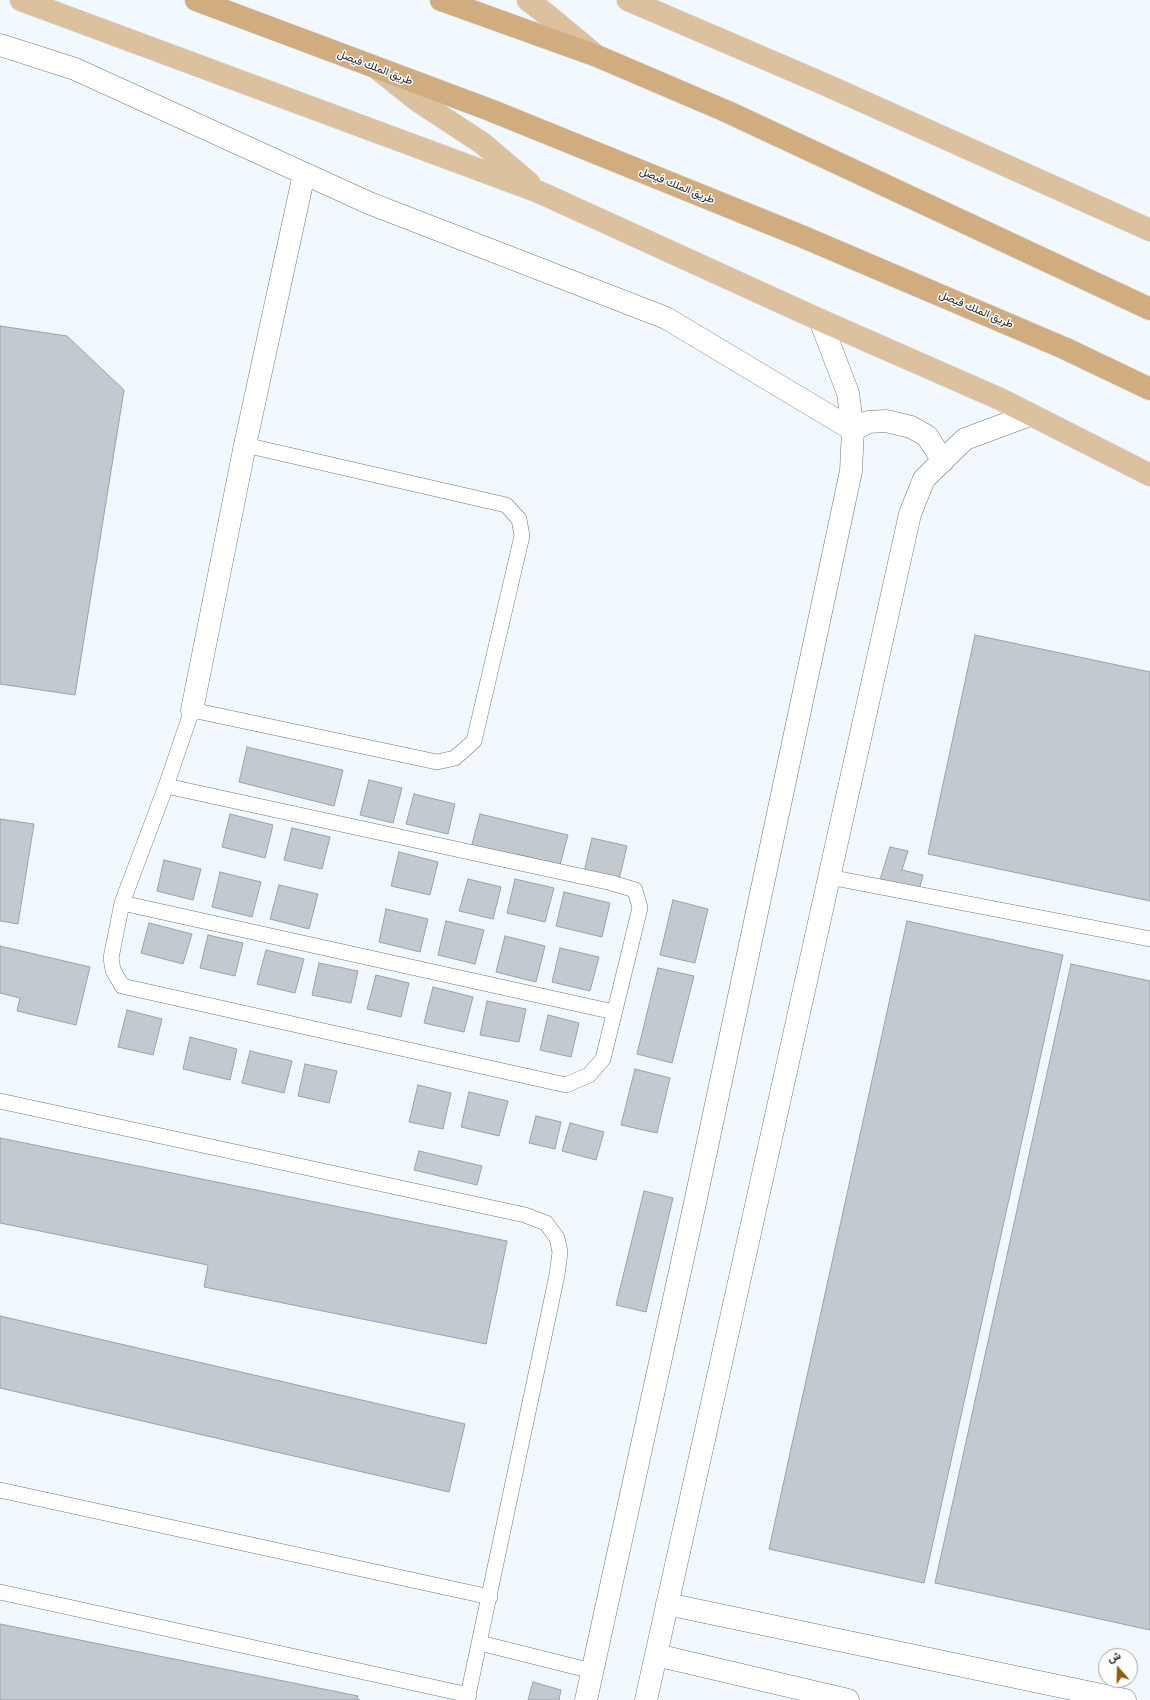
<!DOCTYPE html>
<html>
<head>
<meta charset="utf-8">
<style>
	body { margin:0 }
	#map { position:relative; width:1150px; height:1700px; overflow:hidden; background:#f1f8fe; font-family:"Roboto Condensed",Vazirmatn,sans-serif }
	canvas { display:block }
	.north { position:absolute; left:1098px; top:1648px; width:40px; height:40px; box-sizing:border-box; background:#fff; border:1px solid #a6a7a7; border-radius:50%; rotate:340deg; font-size:11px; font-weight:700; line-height:16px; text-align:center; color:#202224 }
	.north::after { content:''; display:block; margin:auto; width:14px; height:18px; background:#8e5d08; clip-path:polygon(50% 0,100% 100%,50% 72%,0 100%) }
</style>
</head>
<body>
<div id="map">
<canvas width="1150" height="1700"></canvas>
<div class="north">ش</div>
</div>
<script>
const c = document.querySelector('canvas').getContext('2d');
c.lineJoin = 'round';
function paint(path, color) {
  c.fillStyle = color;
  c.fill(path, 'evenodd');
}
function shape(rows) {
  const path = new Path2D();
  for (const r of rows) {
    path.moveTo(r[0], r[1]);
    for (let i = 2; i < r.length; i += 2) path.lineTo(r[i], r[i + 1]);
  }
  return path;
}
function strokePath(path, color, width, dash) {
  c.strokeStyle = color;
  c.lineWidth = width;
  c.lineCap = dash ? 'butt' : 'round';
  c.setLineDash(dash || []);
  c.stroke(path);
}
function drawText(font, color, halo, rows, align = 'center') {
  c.font = font + ' "Roboto Condensed",Vazirmatn,sans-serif';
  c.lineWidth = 3;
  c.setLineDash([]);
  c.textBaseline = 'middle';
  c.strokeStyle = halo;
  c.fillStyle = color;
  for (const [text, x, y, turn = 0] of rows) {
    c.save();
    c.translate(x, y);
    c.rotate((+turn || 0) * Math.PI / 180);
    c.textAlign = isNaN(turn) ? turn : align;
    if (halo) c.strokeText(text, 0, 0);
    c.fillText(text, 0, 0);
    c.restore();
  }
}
const building = shape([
	[0,326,67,336,124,390,75,695,0,684,0,326],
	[975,635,1150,672,1150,901,928,854,975,635],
	[247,747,343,770,334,806,239,782,247,747],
	[369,780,402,788,393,823,360,815,369,780],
	[414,794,455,804,448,834,406,824,414,794],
	[230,814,273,825,265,858,222,847,230,814],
	[480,814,568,835,560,865,516,854,515,859,471,848,480,814],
	[0,819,34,824,18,924,0,921,0,819],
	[292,828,330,837,322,869,284,860,292,828],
	[592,838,627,846,619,880,584,872,592,838],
	[890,847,908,851,902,870,923,875,918,894,879,883,890,847],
	[399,852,438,862,430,895,391,886,399,852],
	[164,860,201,869,193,900,157,891,164,860],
	[220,872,261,882,252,917,212,907,220,872],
	[468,879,501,887,493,919,459,911,468,879],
	[515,879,554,888,545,922,507,913,515,879],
	[279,885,318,894,309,929,270,919,279,885],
	[564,892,610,903,602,937,556,926,564,892],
	[673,900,708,909,695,963,660,955,673,900],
	[386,909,428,919,420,952,379,942,386,909],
	[446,921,484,930,475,964,438,955,446,921],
	[907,921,1063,955,924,1583,769,1549,907,921],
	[149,923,192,934,183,964,141,953,149,923],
	[208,935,243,943,235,976,200,968,208,935],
	[505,936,545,946,536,982,496,972,505,936],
	[0,946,90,967,76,1025,17,1011,20,998,0,993,0,946],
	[560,948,599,957,590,991,552,982,560,948],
	[266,950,304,959,295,993,257,984,266,950],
	[319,963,358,971,351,1003,312,995,319,963],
	[1071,964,1150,981,1150,1630,935,1583,1071,964],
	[658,968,694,976,672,1063,637,1054,658,968],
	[376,975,409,983,401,1017,367,1009,376,975],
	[433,987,473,997,464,1032,424,1023,433,987],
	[487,1001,526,1009,519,1042,480,1035,487,1001],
	[127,1010,162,1019,153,1055,118,1047,127,1010],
	[548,1015,579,1023,571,1057,540,1050,548,1015],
	[190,1037,237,1049,230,1080,183,1069,190,1037],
	[250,1051,292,1061,284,1093,242,1083,250,1051],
	[305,1064,337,1071,329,1103,298,1096,305,1064],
	[635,1069,670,1078,657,1133,621,1125,635,1069],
	[418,1085,451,1093,443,1129,409,1122,418,1085],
	[469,1092,508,1101,499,1136,461,1127,469,1092],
	[536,1116,561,1122,555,1149,529,1143,536,1116],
	[570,1123,604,1132,596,1160,562,1151,570,1123],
	[0,1138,507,1241,486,1344,204,1287,208,1265,0,1223,0,1138],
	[419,1151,482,1166,477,1185,414,1170,419,1151],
	[644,1191,673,1198,646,1312,616,1305,644,1191],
	[0,1316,465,1424,449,1492,0,1388,0,1316],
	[0,1624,358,1696,357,1699,360,1700,0,1700,0,1624],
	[533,1682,561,1690,559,1700,528,1700,533,1682]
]);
paint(building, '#c2c9cf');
strokePath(building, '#9ba2a7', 1);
const service = shape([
	[166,786,612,883,635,890,640,908,603,1059,589,1075,566,1085,122,986,113,970,111,958,122,903,166,786,192,710,437,762,455,758,474,741,522,536,519,519,506,505,245,445],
	[829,877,1150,939],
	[122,903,614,1012],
	[0,1101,525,1215,546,1223,557,1238,560,1252,557,1275,467,1700],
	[0,1490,490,1597],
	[0,1592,469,1695],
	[480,1643,592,1671]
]);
const minor = shape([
	[0,45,75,69,369,203,666,318,853,430,868,422,886,421,911,427,927,436,943,461],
	[192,710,245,445,304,174],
	[667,1604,1125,1700],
	[656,1655,848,1700],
	[586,1700,695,1203,851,471,853,430,848,393,820,320],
	[646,1700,910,514,924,479,965,439,1030,415]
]);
const primary = shape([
	[21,0,539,192,820,320,1000,399,1150,475],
	[528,0,546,14,594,54],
	[628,0,824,84,1150,230],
	[379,70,418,101,482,143,529,183]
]);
const trunk = shape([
	[196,0,490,110,801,236,1064,348,1150,389],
	[441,0,597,56,728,112,1150,309]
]);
strokePath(service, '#72787d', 16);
strokePath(minor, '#72787d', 23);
strokePath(primary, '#d2d3d3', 23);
strokePath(trunk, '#d2d3d3', 23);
strokePath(service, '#fff', 15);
strokePath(minor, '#fff', 22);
strokePath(primary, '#dcc19e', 22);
strokePath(trunk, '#d0ac7e', 22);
drawText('11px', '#202224', '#fff', [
	["طريق الملك فيصل",375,68,21],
	["طريق الملك فيصل",677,186,22],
	["طريق الملك فيصل",976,310,23]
]);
</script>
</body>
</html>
